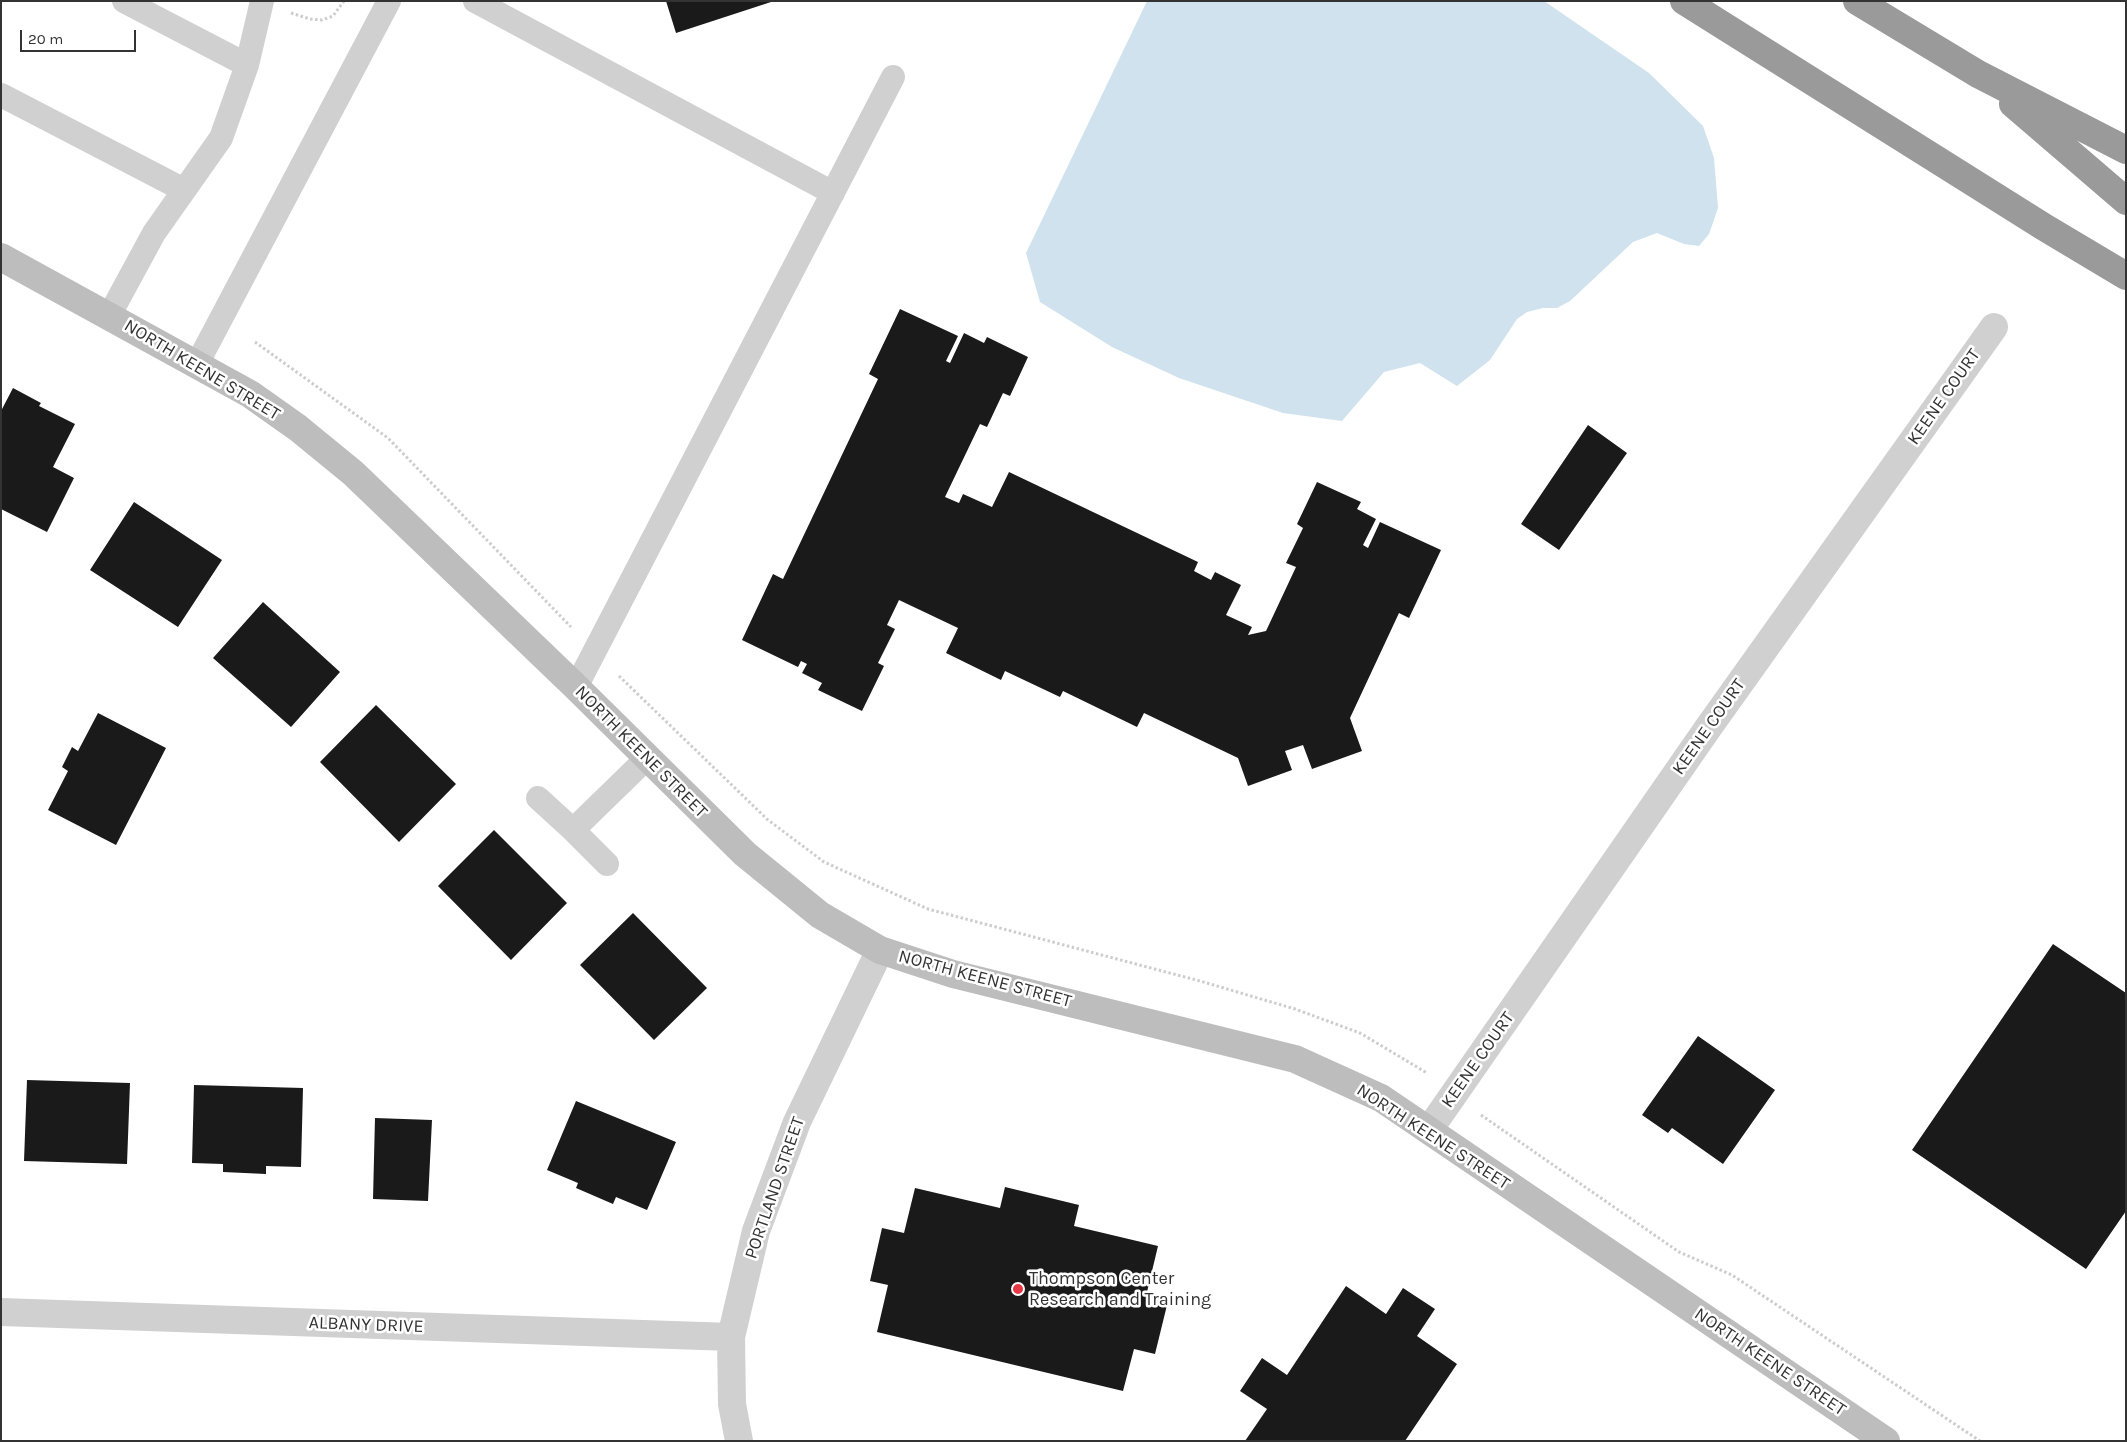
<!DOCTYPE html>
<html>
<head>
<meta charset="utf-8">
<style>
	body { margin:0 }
	#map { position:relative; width:2127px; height:1442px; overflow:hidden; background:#fff; font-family:Karla,sans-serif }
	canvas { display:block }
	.frame { position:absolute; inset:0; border:2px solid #333; pointer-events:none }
	.scale { position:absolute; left:20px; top:30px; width:116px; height:22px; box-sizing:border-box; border:2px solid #333; border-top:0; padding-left:6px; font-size:15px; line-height:18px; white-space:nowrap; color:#333; -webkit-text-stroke:4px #fff; paint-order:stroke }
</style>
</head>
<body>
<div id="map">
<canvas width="2127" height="1442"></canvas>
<div class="frame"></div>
<div class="scale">20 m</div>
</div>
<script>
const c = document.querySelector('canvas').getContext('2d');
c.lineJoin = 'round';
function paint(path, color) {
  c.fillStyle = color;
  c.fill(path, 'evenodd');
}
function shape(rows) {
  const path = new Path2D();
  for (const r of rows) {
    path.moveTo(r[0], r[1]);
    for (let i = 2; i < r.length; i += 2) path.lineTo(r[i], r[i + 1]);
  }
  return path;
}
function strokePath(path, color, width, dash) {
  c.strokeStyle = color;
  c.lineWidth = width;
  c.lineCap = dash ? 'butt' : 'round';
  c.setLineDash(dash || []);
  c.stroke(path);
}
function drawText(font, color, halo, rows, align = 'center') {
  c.font = font + ' Karla,sans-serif';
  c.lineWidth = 5;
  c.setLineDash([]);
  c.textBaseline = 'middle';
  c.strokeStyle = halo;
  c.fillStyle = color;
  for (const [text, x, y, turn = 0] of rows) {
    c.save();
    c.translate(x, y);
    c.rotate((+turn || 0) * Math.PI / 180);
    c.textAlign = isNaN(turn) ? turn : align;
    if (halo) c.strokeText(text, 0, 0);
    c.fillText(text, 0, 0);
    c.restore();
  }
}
paint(shape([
	[1147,1,1544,1,1649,73,1703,126,1714,158,1718,208,1709,234,1699,246,1684,244,1657,233,1633,242,1570,301,1557,308,1543,308,1527,312,1517,319,1490,360,1457,386,1420,363,1384,372,1342,421,1283,413,1179,378,1112,347,1040,302,1026,253]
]), '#cfe2ee');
paint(shape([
	[666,1,771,1,771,2,676,33],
	[900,309,958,336,946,361,950,363,964,333,984,343,987,337,1028,357,1010,396,1003,393,987,427,980,424,945,497,959,503,963,494,992,507,1009,472,1198,562,1194,571,1211,580,1215,572,1241,585,1226,615,1252,627,1248,635,1266,631,1296,567,1286,563,1303,528,1297,524,1317,482,1361,502,1357,509,1376,519,1363,545,1368,548,1380,522,1441,550,1409,618,1399,613,1350,718,1362,751,1312,769,1303,745,1285,751,1292,770,1248,786,1238,758,1144,713,1137,727,1063,691,1060,697,1005,671,1001,680,946,653,958,628,899,600,887,625,895,629,878,663,884,666,862,711,818,690,822,683,802,673,807,664,801,661,798,667,742,640,773,574,783,579,878,379,869,374],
	[13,388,41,403,39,406,75,424,53,467,74,478,47,532,1,509,1,411],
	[1588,425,1627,453,1559,550,1521,524],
	[134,502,222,560,178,627,90,570],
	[263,602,340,672,291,727,213,658],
	[376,705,456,784,399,842,320,762],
	[98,713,166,748,116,845,48,810,68,771,62,767,72,747,78,751],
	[494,830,567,903,511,960,438,886],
	[633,913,707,988,654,1040,580,965],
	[2053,944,2126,993,2126,1211,2086,1269,1912,1150],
	[1698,1036,1775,1090,1723,1164,1672,1128,1668,1133,1642,1115],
	[27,1080,130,1083,127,1164,24,1161],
	[194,1085,303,1088,301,1167,266,1166,266,1174,223,1172,223,1164,192,1163],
	[576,1101,676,1142,647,1210,616,1197,613,1204,576,1188,578,1183,547,1170],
	[375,1118,432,1120,428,1201,373,1199],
	[1005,1187,1079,1205,1074,1226,1158,1246,1147,1292,1169,1297,1155,1354,1134,1349,1123,1391,877,1332,888,1285,870,1281,882,1228,904,1233,915,1188,1000,1208],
	[1346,1286,1386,1314,1403,1288,1435,1309,1417,1336,1457,1364,1405,1441,1245,1441,1267,1409,1240,1391,1262,1358,1287,1375]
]), '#1a1a1a');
strokePath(shape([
	[291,13,310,19,322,20,333,16,344,1],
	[255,342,388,438,571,627],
	[619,676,768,820,824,862,928,909,1200,981,1295,1009,1360,1033,1427,1073],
	[1481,1115,1679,1252,1732,1275,1980,1441]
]), '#cdcdcd', 3, [2.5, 2.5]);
strokePath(shape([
	[124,1,247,65],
	[475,1,833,193],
	[1,95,184,190],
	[109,316,154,233,221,138,247,65,262,1],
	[197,364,389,1],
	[576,687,893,77],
	[538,798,573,830],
	[607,864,573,830,647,758]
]), '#d0d0d0', 24);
strokePath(shape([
	[1429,1130,1708,728,1994,327],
	[1,1312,731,1337],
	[739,1441,732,1404,731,1337,756,1231,797,1122,880,950]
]), '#d0d0d0', 28);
strokePath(shape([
	[1,257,250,394,298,428,353,473,576,687,745,854,820,915,880,950,953,974,1295,1059,1381,1098,1886,1441]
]), '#bdbdbd', 28);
strokePath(shape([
	[1684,1,2044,227,2126,276],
	[1857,1,1978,74,2126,150],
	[2013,104,2126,201]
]), '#9a9a9a', 28);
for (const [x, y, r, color] of [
	[1018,1289,6,"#e63946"]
]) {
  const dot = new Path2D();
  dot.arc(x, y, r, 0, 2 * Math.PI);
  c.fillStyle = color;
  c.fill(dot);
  strokePath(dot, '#fff', 2);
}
drawText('18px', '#333', '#fff', [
	["NORTH KEENE STREET",202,370,31],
	["KEENE COURT",1944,397,-55],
	["KEENE COURT",1709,727,-55],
	["NORTH KEENE STREET",641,752,45],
	["NORTH KEENE STREET",985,979,15],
	["KEENE COURT",1478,1060,-55],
	["NORTH KEENE STREET",1433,1137,33],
	["PORTLAND STREET",775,1188,-71],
	["ALBANY DRIVE",366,1325,2],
	["NORTH KEENE STREET",1770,1362,34]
]);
drawText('18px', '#333', '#fff', [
	["Thompson Center",1029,1279],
	["Research and Training",1029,1300]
], 'left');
</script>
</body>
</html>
